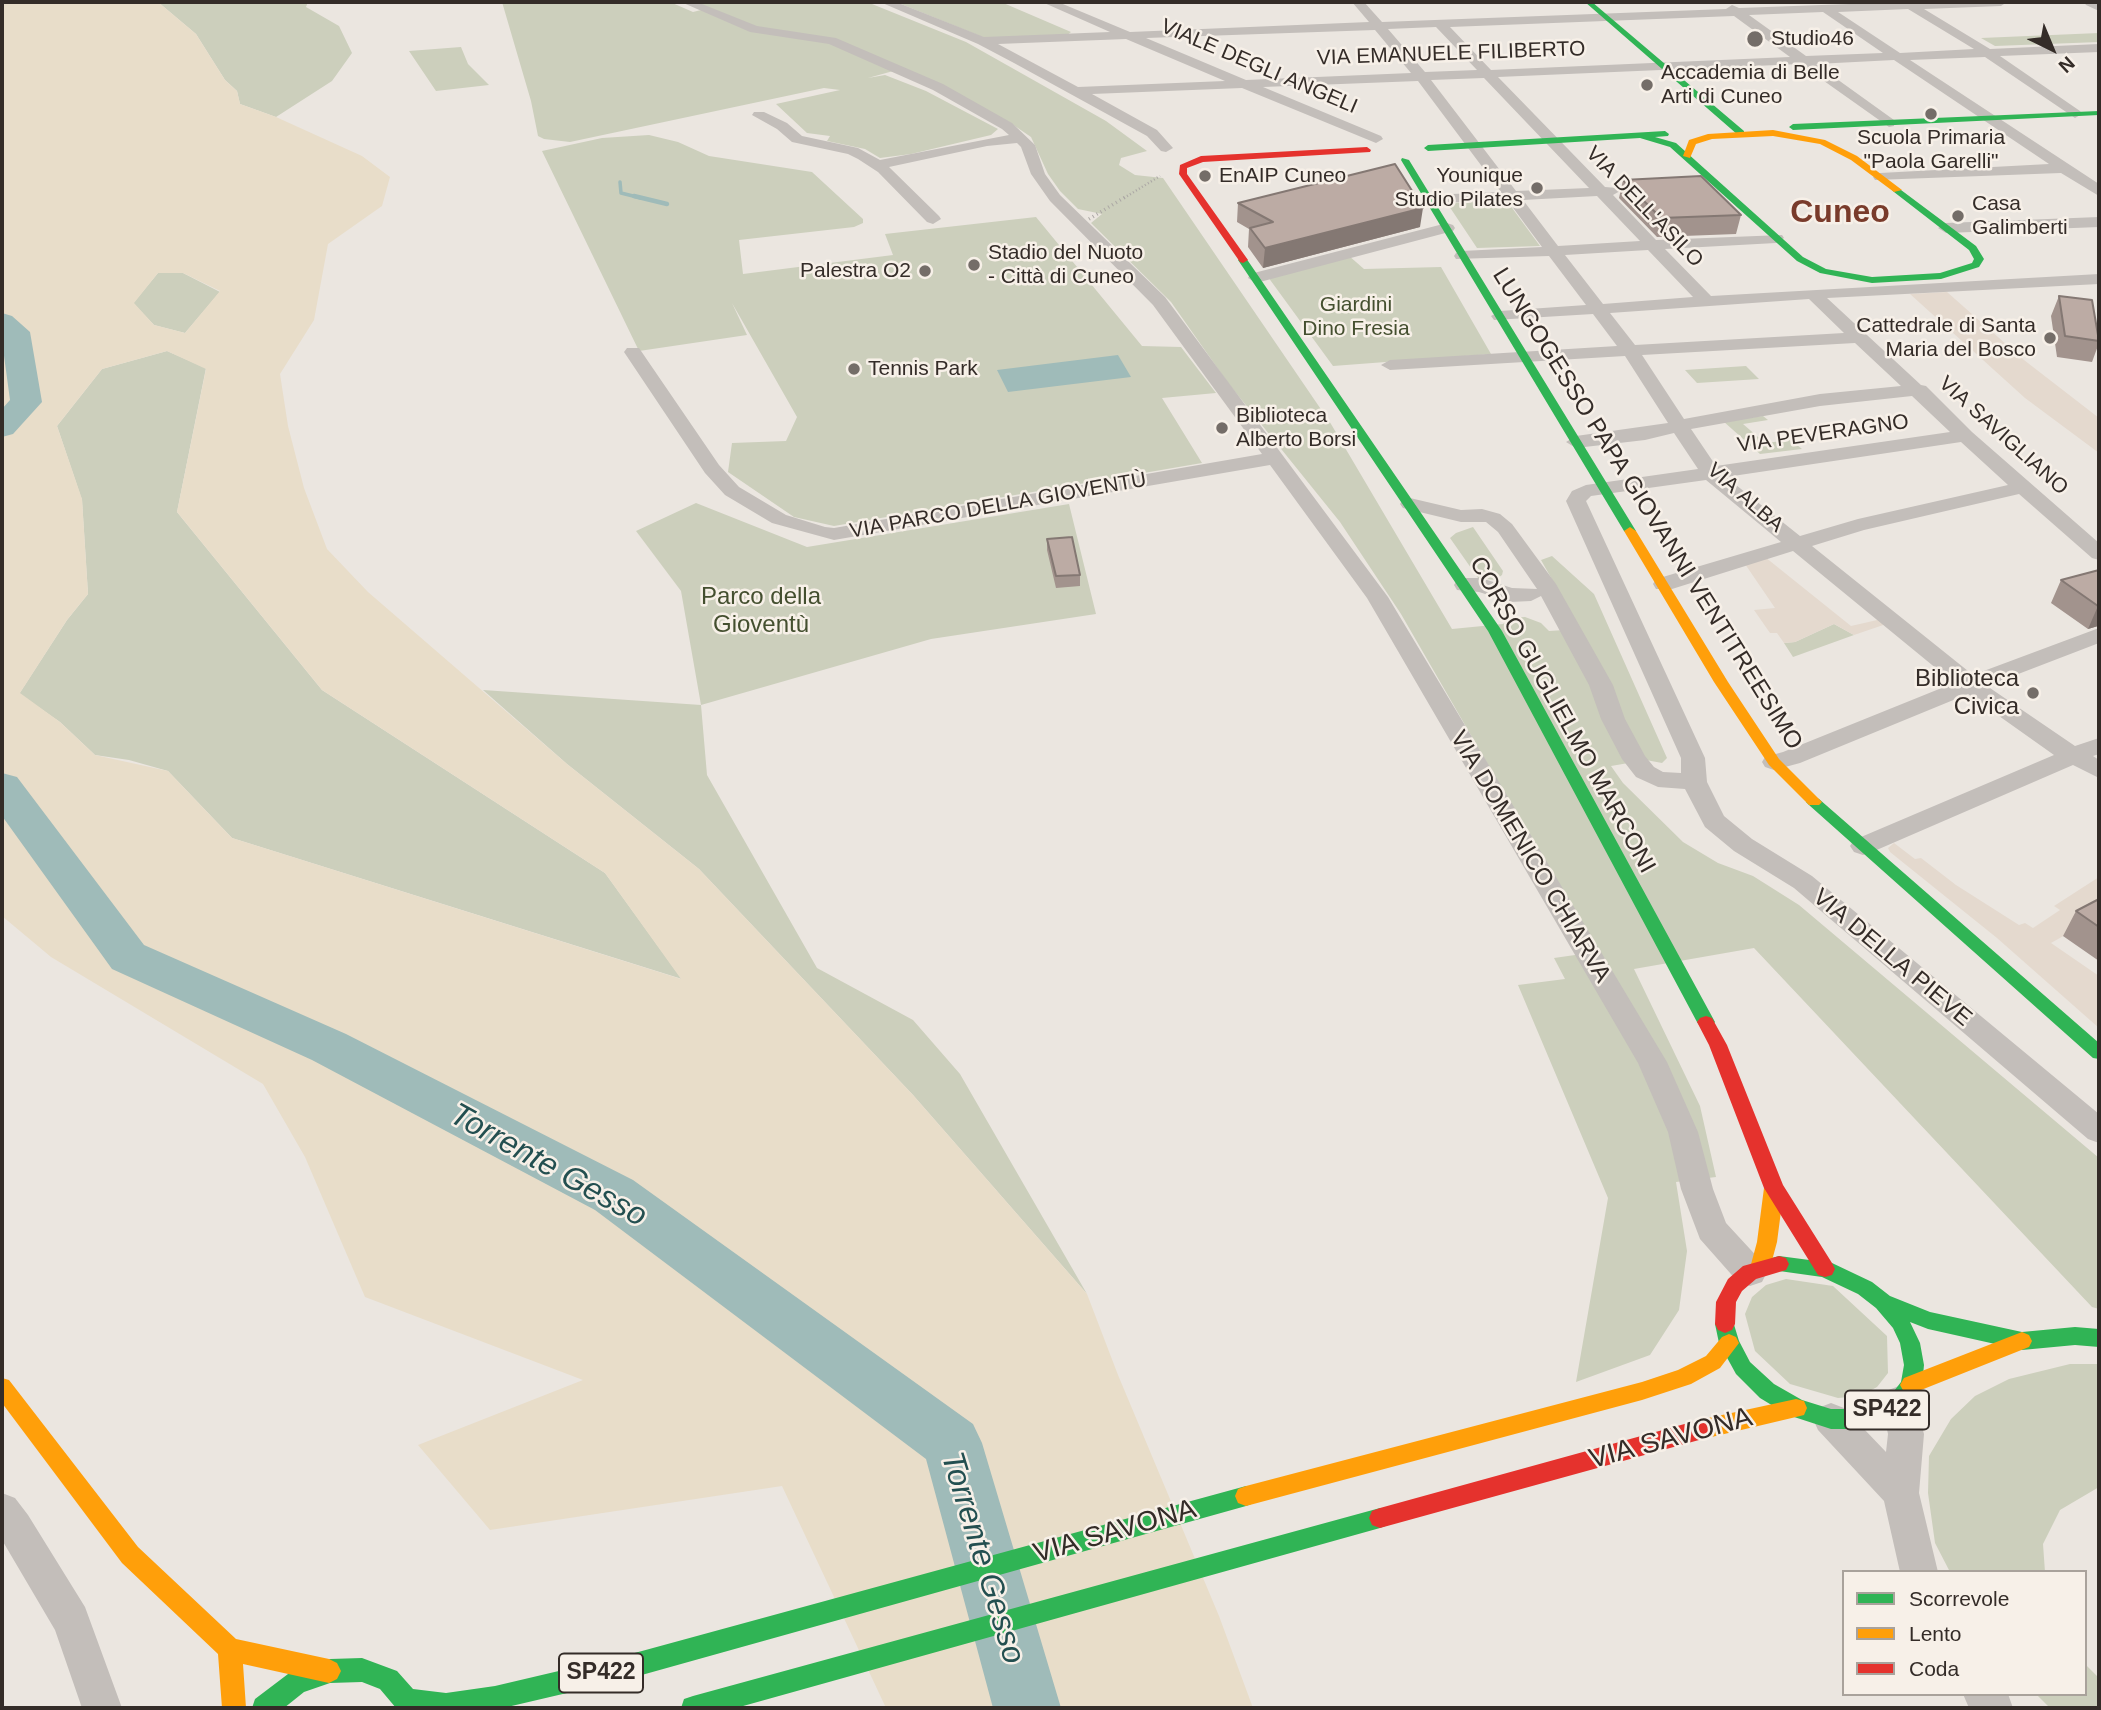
<!DOCTYPE html>
<html>
<head>
<meta charset="utf-8">
<style>
	body { margin:0 }
	#map { position:relative; width:2101px; height:1710px; overflow:hidden; background:#ebe6e0; font-family:Helvetica,sans-serif }
	canvas { display:block }
	.frame { position:absolute; inset:0; border:4px solid #342c28; pointer-events:none }
	.legend { position:absolute; left:1842px; top:1570px; width:245px; height:126px; box-sizing:border-box; background:#f7f0e8; border:2px solid #a9a29b; margin:0; padding:9px 12px; list-style:none; font-size:21px; color:#342c28 }
	.legend li { display:flex; align-items:center; gap:14px; height:35px }
	.legend b { width:35px; border:2px solid #a9a29b }
	.north { position:absolute; left:2017px; top:14px; width:70px; height:70px; -webkit-text-stroke:5px #f7f0e8; paint-order:stroke; rotate:137deg; font-size:19px; font-weight:700; line-height:28px; text-align:center; color:#342c28 }
	.north::after { content:''; display:block; margin:auto; width:24px; height:32px; background:#342c28; clip-path:polygon(50% 0,100% 100%,50% 72%,0 100%) }
</style>
</head>
<body>
<div id="map">
<canvas width="2101" height="1710"></canvas>
<div class="frame"></div>
<ul class="legend">
<li><b style="height:9px;background:#30b455"></b>Scorrevole</li>
<li><b style="height:9px;background:#ff9f0a"></b>Lento</li>
<li><b style="height:9px;background:#e5322d"></b>Coda</li>
</ul>
<div class="north">N</div>
</div>
<script>
const c = document.querySelector('canvas').getContext('2d');
c.lineJoin = 'round';
function paint(path, color) {
  c.fillStyle = color;
  c.fill(path, 'evenodd');
}
function shape(rows) {
  const path = new Path2D();
  for (const r of rows) {
    path.moveTo(r[0], r[1]);
    for (let i = 2; i < r.length; i += 2) path.lineTo(r[i], r[i + 1]);
  }
  return path;
}
function strokePath(path, color, width, dash) {
  c.strokeStyle = color;
  c.lineWidth = width;
  c.lineCap = dash ? 'butt' : 'round';
  c.setLineDash(dash || []);
  c.stroke(path);
}
function drawText(font, color, halo, rows, align = 'center') {
  c.font = font + ' Helvetica,sans-serif';
  c.lineWidth = 5;
  c.setLineDash([]);
  c.textBaseline = 'middle';
  c.strokeStyle = halo;
  c.fillStyle = color;
  for (const [text, x, y, turn = 0] of rows) {
    c.save();
    c.translate(x, y);
    c.rotate((+turn || 0) * Math.PI / 180);
    c.textAlign = isNaN(turn) ? turn : align;
    if (halo) c.strokeText(text, 0, 0);
    c.fillText(text, 0, 0);
    c.restore();
  }
}
paint(shape([
	[158,2,308,2,306,7,339,26,352,53,332,81,276,117,240,104,237,91,225,80,196,34],
	[502,2,670,2,693,12,709,8,695,2,867,2,966,42,1106,121,1147,151,1121,158,1119,165,1135,175,1163,178,1331,424,1452,629,1503,624,1510,618,1525,617,1541,623,1549,631,1580,629,1541,560,1552,556,1594,594,1667,758,1662,763,1646,760,1611,766,1623,783,1683,842,1718,863,1753,876,1799,905,2099,1158,2099,1309,2092,1307,1754,948,1634,969,1700,1106,1716,1177,1676,1182,1687,1251,1679,1310,1650,1355,1576,1382,1608,1198,1518,985,1565,979,1554,958,1596,952,1401,614,1340,522,1228,383,1171,302,1091,223,1102,214,1078,209,1060,191,1048,174,1031,137,1009,122,904,68,868,78,885,75,926,91,998,129,991,135,911,154,880,158,865,149,827,141,830,136,807,133,776,104,840,90,824,88,570,142,544,139,538,136,531,101],
	[896,2,1001,2,1071,32,1066,36,985,38],
	[2099,33,2099,42,1995,46,1981,38],
	[461,47,468,64,489,85,436,91,409,51],
	[649,135,678,142,709,156,812,172,863,219,863,223,854,227,739,240,743,274,893,255,885,234,1036,217,1142,346,1181,347,1216,393,1162,398,1202,463,834,526,794,517,728,472,732,443,786,441,797,417,732,303,747,335,639,351,542,151,602,138],
	[1507,201,1540,246,1477,248,1447,203],
	[1348,255,1364,269,1441,267,1491,354,1333,366,1268,277],
	[158,273,183,273,220,292,185,333,154,325,133,303],
	[167,351,206,368,177,512,322,690,605,873,682,979,232,838,168,771,129,760,95,755,60,722,19,694,67,620,88,594,82,500,57,426,102,369],
	[1746,366,1759,379,1697,383,1685,370],
	[1763,416,1768,420,1743,424,1765,443,1791,440,1802,449,1760,454,1723,421],
	[696,503,807,547,1069,504,1096,614,931,639,701,705,707,775,817,968,913,1020,960,1074,1087,1294,913,1095,699,869,567,764,483,690,701,705,681,591,636,531],
	[1473,527,1503,571,1502,575,1495,580,1478,578,1450,538,1456,533],
	[1834,624,1854,635,1793,657,1784,643,1795,642],
	[1786,1279,1833,1286,1887,1336,1888,1373,1877,1387,1860,1396,1838,1398,1790,1384,1755,1351,1745,1314,1752,1297,1766,1285],
	[2070,1364,2099,1364,2099,1487,2060,1510,2043,1544,2045,1572,1950,1572,1935,1543,1928,1493,1929,1456,1951,1419,1975,1396,2009,1379],
	[2085,1664,2099,1678,2099,1708,2050,1708,2036,1694,2085,1694]
]), '#cccfbc');
paint(shape([
	[2,2,158,2,196,34,225,80,237,91,240,104,276,117,362,156,390,177,382,206,328,244,314,320,280,374,288,426,304,488,327,549,368,592,567,764,699,869,913,1095,1087,1294,1118,1375,1219,1616,1253,1708,886,1708,782,1486,490,1530,418,1445,583,1380,365,1297,305,1157,263,1084,51,957,2,916],
	[158,273,183,273,220,291,185,333,154,325,134,303],
	[167,351,206,369,177,512,322,690,605,873,681,979,232,838,168,771,95,755,60,722,20,693,67,620,88,594,82,499,57,426,102,369]
]), '#e8ddc9');
paint(shape([
	[1947,292,2024,360,2099,418,2099,453,2025,398,1910,294],
	[1765,557,1851,626,1886,618,1892,622,1854,635,1834,624,1795,642,1784,643,1777,633,1770,633,1754,610,1775,608,1745,564],
	[1894,843,1915,859,1921,858,1956,885,2019,925,2025,923,2033,928,2060,910,2054,906,2099,877,2099,916,2051,943,2099,976,2099,1028,1997,938,1890,852,1888,848]
]), '#e4d9ce');
paint(shape([
	[1118,355,1131,377,1008,392,997,370]
]), '#9fbbb9');
strokePath(shape([
	[620,182,621,193,641,198]
]), '#9fbbb9', 3.5);
strokePath(shape([
	[634,196,667,204]
]), '#9fbbb9', 4.5);
paint(shape([
	[2,313,12,316,30,332,42,402,13,434,2,437,2,409,10,400,2,341,2,313],
	[2,773,17,777,144,945,346,1034,633,1180,973,1424,982,1443,1061,1708,993,1708,926,1459,595,1210,312,1060,112,969,2,816,2,773]
]), '#9fbbb9');
paint(shape([
	[681,2,697,2,757,26,836,38,943,84,1012,123,1035,145,1045,174,1060,195,1165,297,1388,597,1667,1062,1698,1132,1713,1189,1726,1223,1762,1262,1767,1272,1762,1282,1750,1286,1738,1282,1700,1239,1681,1189,1668,1132,1638,1063,1367,598,1270,465,834,540,772,523,725,495,705,473,624,352,627,348,639,348,719,465,739,487,786,515,825,527,834,528,1262,454,1153,305,1050,201,1031,174,1021,147,1017,143,987,146,889,167,939,216,941,219,933,224,927,222,878,172,858,159,848,154,792,142,777,129,752,115,754,112,764,112,787,123,802,136,858,148,880,160,1009,135,1002,129,933,90,829,44,750,32,681,2],
	[880,2,896,2,984,37,1110,32,1042,2,1058,2,1130,32,1369,22,1352,2,1364,2,1382,22,1726,9,1732,5,1739,8,1904,2,2007,2,2001,6,1924,9,1990,49,2099,44,2099,52,2000,56,2080,111,2082,114,2075,118,1985,57,1910,60,2099,184,2099,196,2061,173,1875,180,1873,177,1880,173,2049,164,1894,60,1816,64,1894,120,1894,126,1889,127,1800,64,1498,77,1605,187,1617,188,1620,191,1613,195,1656,240,1782,235,1784,238,1776,243,1665,249,1711,296,2099,274,2099,284,1827,298,1921,385,1926,386,1972,432,2099,543,2099,560,2092,558,2019,494,1864,530,1812,546,1973,675,2099,628,2099,643,1987,686,2075,746,2099,738,2099,754,2093,756,2099,760,2099,778,2073,765,1872,852,1863,855,1854,852,1850,846,1854,840,2054,755,1968,694,1800,763,1774,770,1765,767,1762,762,1765,757,1783,752,1954,683,1793,551,1672,589,1656,589,1653,584,1656,579,1781,542,1706,480,1591,496,1586,501,1705,758,1707,782,1724,816,1752,839,1812,876,2099,1114,2099,1143,2088,1139,1794,888,1734,851,1705,827,1685,789,1658,787,1636,777,1622,759,1601,719,1589,685,1541,596,1531,601,1510,602,1479,592,1457,590,1454,585,1457,580,1465,578,1481,578,1512,588,1537,589,1498,532,1486,522,1461,522,1403,508,1400,504,1403,500,1410,498,1461,510,1482,509,1500,514,1512,524,1556,584,1613,685,1625,719,1645,756,1654,767,1663,772,1681,773,1681,758,1566,501,1572,491,1586,485,1698,469,1674,433,1645,440,1576,448,1566,442,1576,436,1668,423,1625,356,1390,370,1381,365,1390,360,1617,346,1593,314,1494,320,1491,316,1500,311,1586,305,1549,256,1456,259,1454,256,1456,253,1462,251,1542,247,1508,201,1423,203,1420,200,1423,197,1428,195,1501,192,1418,81,1263,87,1381,136,1383,139,1376,143,1242,88,1092,94,1157,130,1173,148,1166,152,1161,151,1147,136,1014,63,978,44,880,2],
	[1908,9,1974,49,1900,53,1838,12,1908,9],
	[1823,12,1883,53,1806,56,1749,15,1823,12],
	[1734,16,1790,57,1491,70,1450,27,1734,16],
	[1436,27,1477,70,1425,72,1388,29,1436,27],
	[1375,30,1411,73,1246,80,1146,38,1375,30],
	[1126,39,1225,81,1078,87,998,44,1126,39],
	[1484,78,1589,188,1516,191,1431,80,1484,78],
	[1597,196,1640,241,1558,246,1523,200,1597,196],
	[1648,250,1693,297,1603,304,1565,255,1648,250],
	[1809,299,1844,333,1635,345,1610,313,1809,299],
	[1855,343,1901,386,1820,394,1684,419,1642,355,1855,343],
	[1912,396,1950,432,1716,466,1691,429,1820,406,1912,396],
	[1961,442,2008,485,1858,519,1800,536,1726,477,1961,442],
	[2084,2,2099,2,2099,11,2086,5,2084,2],
	[2099,217,2099,227,1946,233,1938,228,1946,223,2099,217],
	[1447,223,1453,225,1455,228,1453,231,1256,283,1248,278,1250,274,1447,223],
	[1899,1386,1912,1391,1924,1434,1919,1493,1938,1572,1900,1572,1884,1501,1818,1430,1813,1419,1818,1408,1831,1403,1844,1408,1886,1452,1888,1434,1881,1402,1886,1391,1899,1386],
	[2,1493,15,1498,28,1515,85,1607,122,1708,82,1708,55,1630,2,1540,2,1493],
	[1963,1694,2008,1694,2013,1708,1969,1708,1963,1694]
]), '#c3beba');
paint(shape([
	[1585,2,1592,2,1744,131,1744,135,1738,135,1585,2],
	[2099,111,2099,115,1793,130,1789,127,1793,124,2099,111],
	[1665,131,1669,134,1668,136,1655,137,1676,143,1803,257,1826,269,1872,277,1940,273,1972,263,1974,259,1969,250,1894,192,1892,190,1897,187,1976,246,1984,259,1979,267,1941,279,1872,283,1820,273,1797,261,1670,147,1640,138,1428,151,1424,148,1428,145,1665,131],
	[1402,158,1409,160,1636,531,1634,534,1630,535,1624,531,1401,160,1402,158],
	[1240,258,1246,258,1502,631,1715,1022,1712,1026,1700,1026,1697,1022,1488,631,1238,260,1240,258],
	[1814,797,1819,799,2099,1043,2099,1059,2093,1058,1809,805,1806,802,1814,797],
	[1779,1256,1832,1263,1872,1282,1890,1296,1930,1312,2022,1332,2075,1327,2099,1329,2099,1347,2075,1345,2022,1350,1928,1329,1910,1322,1920,1343,1924,1365,1922,1385,1907,1409,1881,1424,1858,1429,1831,1429,1788,1415,1760,1398,1736,1374,1719,1343,1715,1324,1718,1318,1725,1315,1732,1318,1739,1341,1750,1362,1774,1384,1802,1400,1831,1409,1858,1409,1876,1406,1891,1395,1901,1382,1904,1365,1900,1343,1893,1328,1876,1308,1858,1294,1822,1277,1772,1270,1769,1264,1772,1258,1779,1256],
	[1246,1486,1254,1489,1257,1496,1254,1503,1246,1506,631,1678,503,1708,396,1708,380,1689,362,1682,330,1683,304,1692,284,1708,252,1708,255,1699,288,1674,330,1659,362,1658,397,1671,413,1689,446,1693,495,1686,631,1654,1246,1486],
	[1380,1508,1388,1511,1391,1518,1388,1525,1380,1528,736,1708,681,1708,684,1699,693,1696,1380,1508]
]), '#30b455');
paint(shape([
	[1773,130,1825,140,1857,156,1902,190,1894,192,1851,160,1820,144,1773,136,1712,139,1696,144,1690,158,1683,156,1689,140,1708,134,1773,130],
	[1630,527,1636,531,1728,682,1779,759,1822,802,1819,805,1809,805,1769,765,1714,682,1624,531,1630,527],
	[1774,1180,1781,1183,1784,1188,1777,1242,1770,1268,1767,1274,1760,1276,1753,1274,1750,1268,1757,1242,1764,1188,1767,1183,1774,1180],
	[2022,1332,2029,1335,2032,1341,2029,1347,1911,1394,1904,1392,1900,1385,1904,1378,2022,1332],
	[1729,1334,1736,1337,1739,1343,1720,1368,1691,1384,1642,1400,1246,1506,1238,1503,1235,1496,1238,1489,1246,1486,1642,1382,1678,1370,1706,1356,1722,1337,1729,1334],
	[2,1378,9,1380,138,1547,236,1639,329,1659,337,1663,341,1671,337,1679,329,1683,243,1664,246,1708,222,1708,218,1654,122,1563,2,1403,2,1378],
	[1796,1399,1804,1401,1807,1408,1804,1415,1796,1417,1699,1440,1691,1437,1688,1430,1691,1423,1699,1420,1796,1399]
]), '#ff9f0a');
paint(shape([
	[1367,147,1371,150,1370,152,1203,162,1187,168,1187,174,1248,260,1243,263,1240,262,1179,174,1180,165,1201,156,1367,147],
	[1706,1016,1712,1018,1727,1045,1783,1185,1832,1263,1835,1269,1832,1275,1825,1277,1818,1275,1764,1188,1709,1045,1697,1022,1700,1018,1706,1016],
	[1779,1256,1786,1258,1789,1264,1786,1270,1756,1279,1742,1291,1736,1302,1735,1324,1732,1330,1725,1333,1718,1330,1715,1324,1716,1302,1728,1279,1743,1266,1779,1256],
	[1699,1420,1707,1423,1710,1430,1707,1437,1699,1440,1380,1528,1372,1525,1369,1518,1372,1511,1380,1508,1699,1420]
]), '#e5322d');
strokePath(shape([
	[1124,198,1160,176]
]), '#aba7a4', 2.5, [1, 2.5]);
strokePath(shape([
	[1089,219,1127,196]
]), '#aba7a4', 3.5, [1, 3.5]);
paint(shape([
	[1623,180,1741,215,1736,234,1657,237,1619,198],
	[1238,203,1420,227,1263,268,1248,247,1249,229,1237,222],
	[2059,296,2099,337,2099,343,2092,362,2057,357,2051,316],
	[1047,539,1080,575,1080,586,1056,588,1047,550],
	[2099,570,2099,626,2098,626,2088,629,2051,603,2061,580],
	[2099,899,2099,961,2063,936,2076,911]
]), '#a2938d');
paint(shape([
	[1423,208,1420,227,1263,268,1265,248],
	[2098,606,2099,606,2099,623,2098,626,2088,629]
]), '#847873');
const building = shape([
	[1395,164,1423,208,1265,248,1250,228,1273,222,1238,203,1395,164],
	[1701,176,1741,215,1661,218,1623,180,1701,176],
	[2059,296,2092,300,2099,341,2065,336,2059,296],
	[1072,537,1080,575,1056,576,1047,539,1072,537],
	[2099,570,2099,606,2098,606,2061,580,2099,570],
	[2099,899,2099,927,2076,911,2099,899]
]);
paint(building, '#bcaba4');
strokePath(building, '#847873', 2);
for (const [x, y, r, color] of [
	[1755,39,9,"#746d68"],
	[1647,85,7,"#746d68"],
	[1931,114,7,"#746d68"],
	[1205,176,7,"#746d68"],
	[1537,188,7,"#746d68"],
	[1958,216,7,"#746d68"],
	[974,265,7,"#746d68"],
	[925,271,7,"#746d68"],
	[2050,338,7,"#746d68"],
	[854,369,7,"#746d68"],
	[1222,428,7,"#746d68"],
	[2033,693,7,"#746d68"]
]) {
  const dot = new Path2D();
  dot.arc(x, y, r, 0, 2 * Math.PI);
  c.fillStyle = color;
  c.fill(dot);
  strokePath(dot, '#f7f0e8', 2.5);
}
drawText('21px', '#342c28', '#f7f0e8', [
	["Studio46",1771,39],
	["Accademia di Belle",1661,73],
	["Arti di Cuneo",1661,97],
	["Scuola Primaria",1931,138,"center"],
	["\"Paola Garelli\"",1931,162,"center"],
	["EnAIP Cuneo",1219,176],
	["Younique",1523,176,"right"],
	["Studio Pilates",1523,200,"right"],
	["Casa",1972,204],
	["Galimberti",1972,228],
	["Stadio del Nuoto",988,253],
	["- Città di Cuneo",988,277],
	["Palestra O2",911,271,"right"],
	["Cattedrale di Santa",2036,326,"right"],
	["Maria del Bosco",2036,350,"right"],
	["Tennis Park",868,369],
	["Biblioteca",1236,416],
	["Alberto Borsi",1236,440]
], 'left');
drawText('21px', '#342c28', '#f7f0e8', [
	["VIA EMANUELE FILIBERTO",1451,54,-2],
	["VIALE DEGLI ANGELI",1259,67,23],
	["VIA DELL'ASILO",1644,207,46],
	["VIA PEVERAGNO",1823,434,-8],
	["VIA SAVIGLIANO",2003,436,42],
	["VIA ALBA",1745,498,41],
	["VIA PARCO DELLA GIOVENTÙ",998,506,-10]
]);
drawText('21px', '#444f2f', '#f7f0e8', [
	["Giardini",1356,305],
	["Dino Fresia",1356,329]
]);
for (const [x, y, w] of [
	[1887,1410,84],
	[601,1673,84]
]) {
  const box = new Path2D();
  box.roundRect(x - w / 2, y - 19.5, w, 39, 5);
  c.fillStyle = '#f7f0e8';
  c.fill(box);
  strokePath(box, '#342c28', 2);
}
drawText('bold 23px', '#342c28', null, [
	["SP422",1887,1410],
	["SP422",601,1673]
]);
drawText('24px', '#342c28', '#f7f0e8', [
	["LUNGOGESSO PAPA GIOVANNI VENTITREESIMO",1647,509,58],
	["CORSO GUGLIELMO MARCONI",1562,715,61],
	["VIA DOMENICO CHIARVA",1530,857,59],
	["VIA DELLA PIEVE",1892,958,40]
]);
drawText('24px', '#444f2f', '#f7f0e8', [
	["Parco della",761,597],
	["Gioventù",761,625]
]);
drawText('24px', '#342c28', '#f7f0e8', [
	["Biblioteca",2019,679],
	["Civica",2019,707]
], 'right');
drawText('28px', '#342c28', '#f7f0e8', [
	["VIA SAVONA",1671,1439,-15],
	["VIA SAVONA",1115,1532,-16]
]);
drawText('bold 32px', '#793b2b', '#f7f0e8', [
	["Cuneo",1840,213]
]);
drawText('italic 32px', '#234f50', '#f7f0e8', [
	["Torrente Gesso",548,1166,29],
	["Torrente Gesso",982,1558,73]
]);
</script>
</body>
</html>
